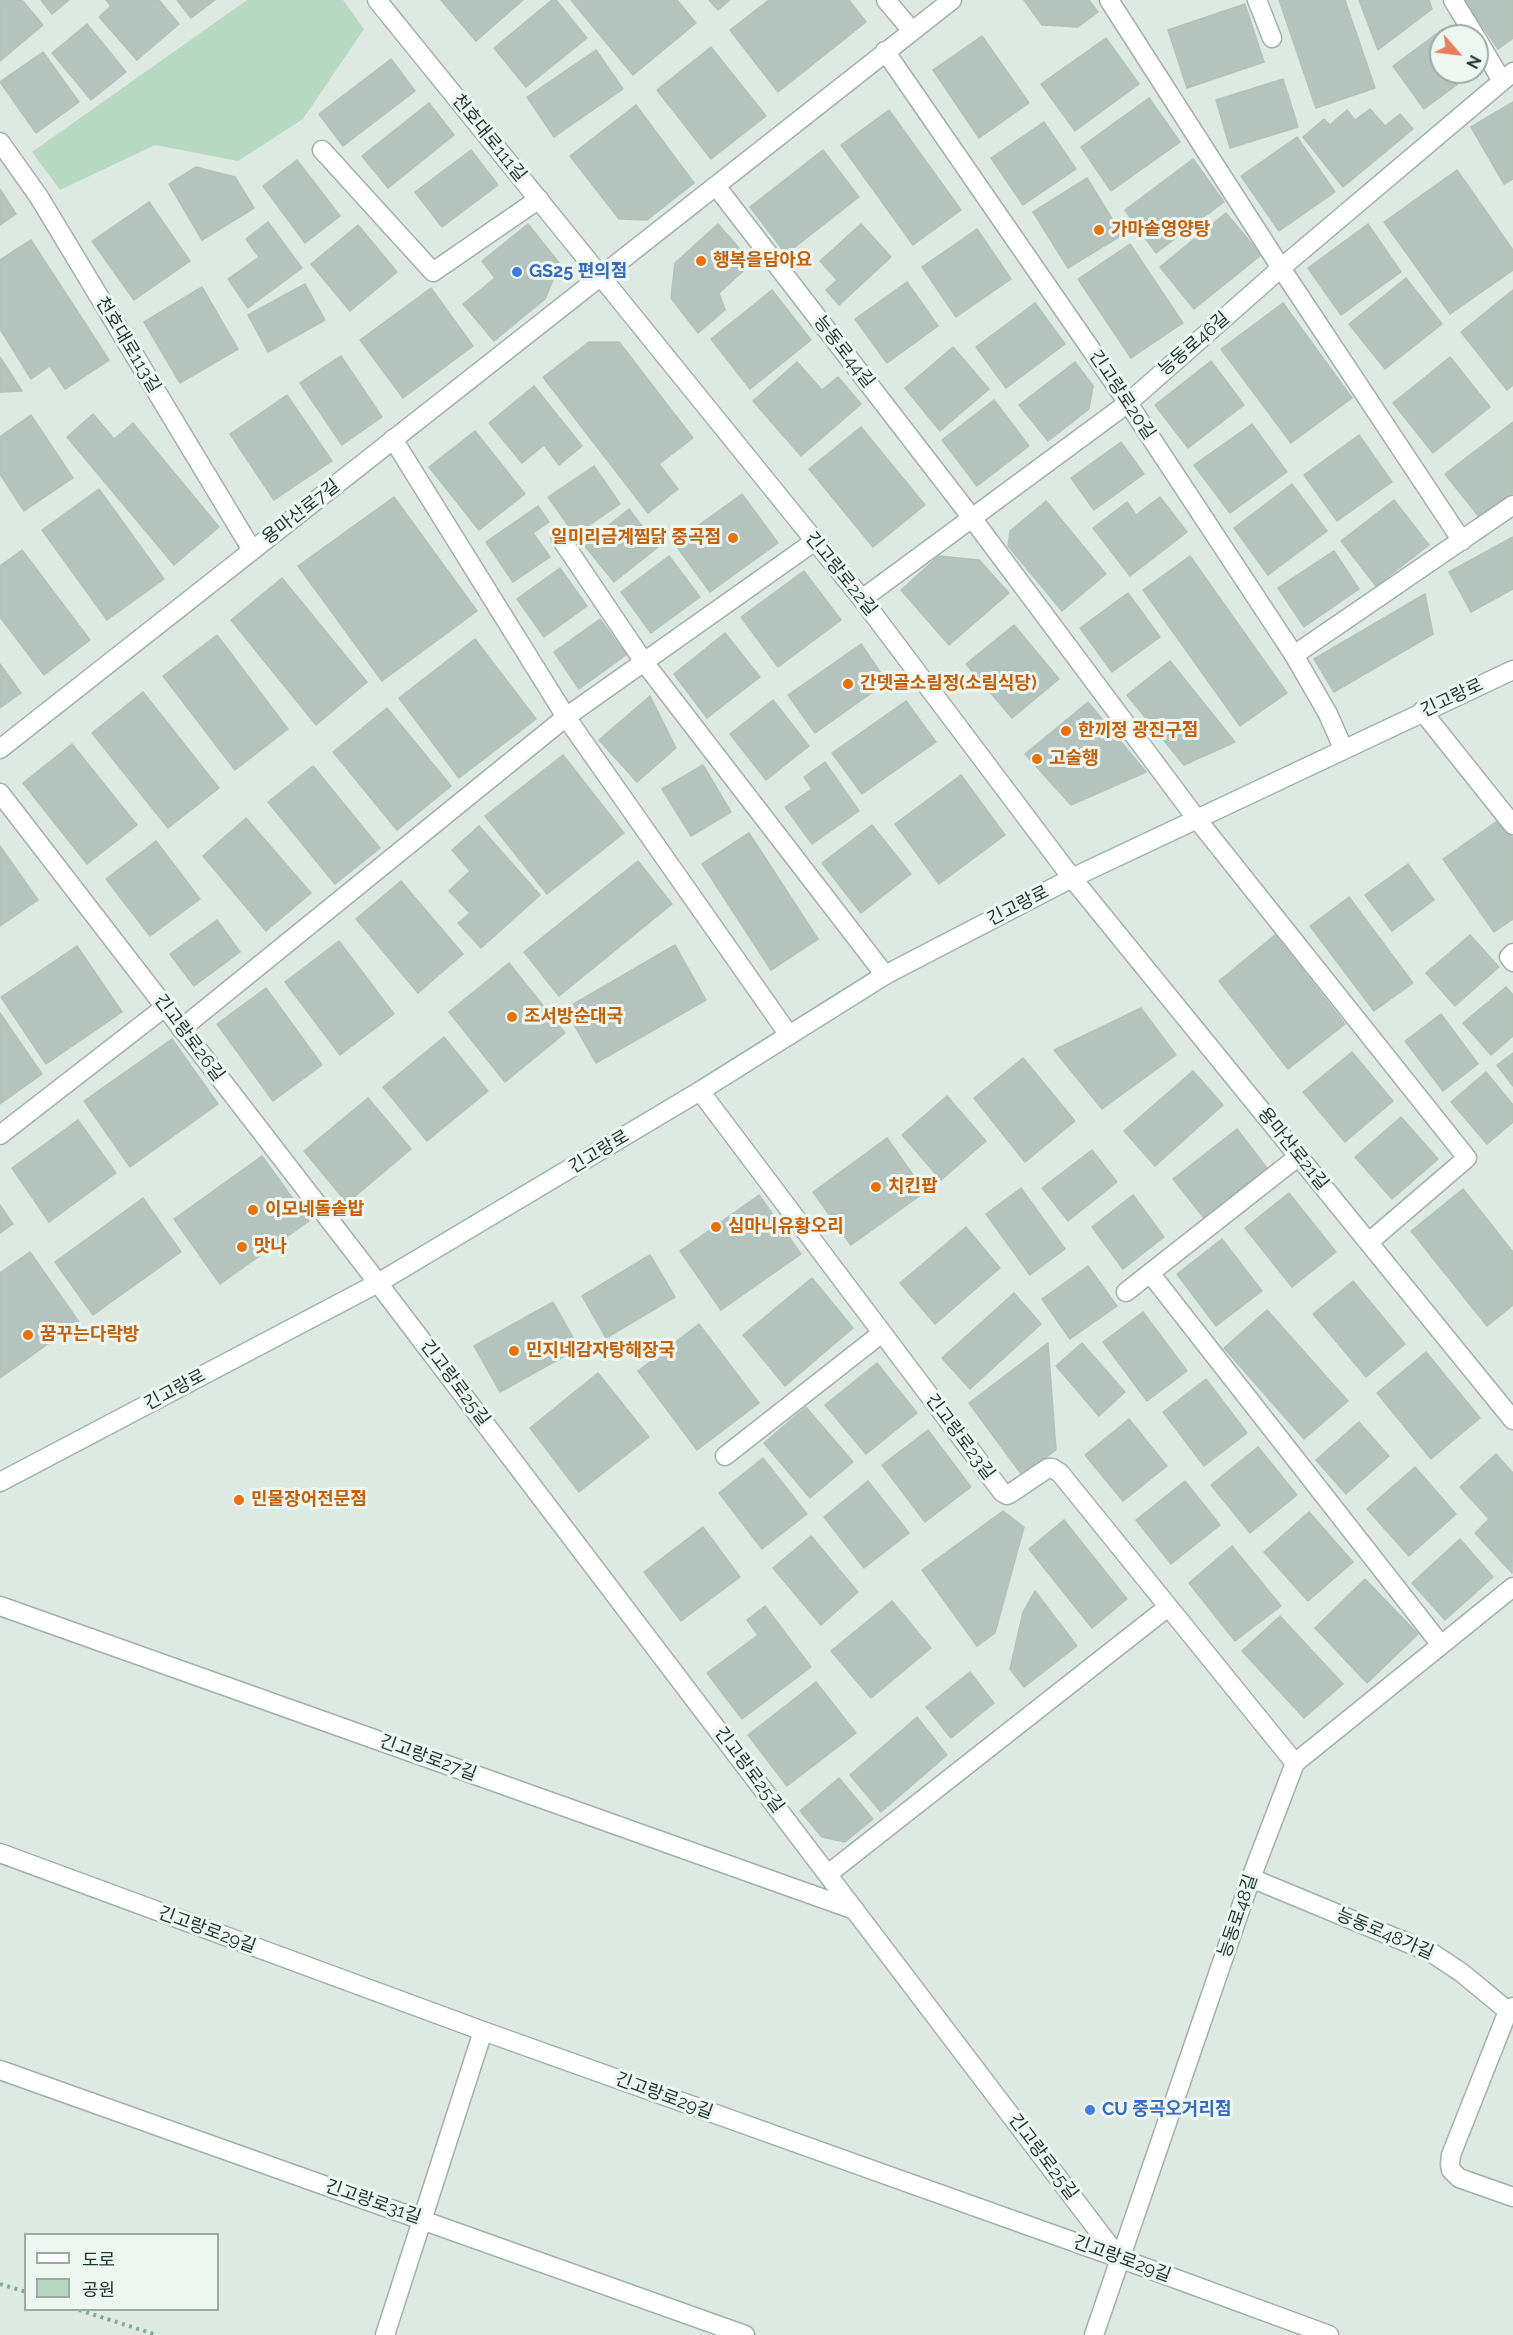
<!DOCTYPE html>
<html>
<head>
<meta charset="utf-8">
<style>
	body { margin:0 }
	#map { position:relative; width:1513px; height:2335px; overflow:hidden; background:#dee9e4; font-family:Raleway,"Noto Sans KR",sans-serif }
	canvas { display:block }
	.legend { position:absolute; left:24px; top:2233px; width:195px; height:78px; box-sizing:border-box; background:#eef6f2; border:2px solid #9caaa5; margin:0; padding:8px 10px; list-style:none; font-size:18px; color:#213731 }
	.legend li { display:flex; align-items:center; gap:12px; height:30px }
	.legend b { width:30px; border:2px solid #9caaa5 }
	.north { position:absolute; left:1429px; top:24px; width:60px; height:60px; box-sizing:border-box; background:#eef6f2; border:2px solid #9caaa5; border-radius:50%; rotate:118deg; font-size:16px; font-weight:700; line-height:24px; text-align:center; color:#213731 }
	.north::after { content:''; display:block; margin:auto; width:21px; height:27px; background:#e87e5d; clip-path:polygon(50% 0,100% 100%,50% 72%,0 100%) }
</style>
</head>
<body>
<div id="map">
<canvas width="1513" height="2335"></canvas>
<ul class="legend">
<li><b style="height:8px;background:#fff"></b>도로</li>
<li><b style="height:16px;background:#b8d9c1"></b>공원</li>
</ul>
<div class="north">N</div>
</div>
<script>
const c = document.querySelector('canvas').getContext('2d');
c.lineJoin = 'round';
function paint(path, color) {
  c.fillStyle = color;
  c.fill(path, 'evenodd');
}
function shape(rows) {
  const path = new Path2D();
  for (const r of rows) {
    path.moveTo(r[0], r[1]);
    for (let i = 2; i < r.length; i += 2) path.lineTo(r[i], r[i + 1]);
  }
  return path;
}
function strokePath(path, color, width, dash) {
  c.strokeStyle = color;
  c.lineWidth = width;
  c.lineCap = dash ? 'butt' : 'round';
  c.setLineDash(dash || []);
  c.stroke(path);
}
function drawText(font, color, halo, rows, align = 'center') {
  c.font = font + ' Raleway,"Noto Sans KR",sans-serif';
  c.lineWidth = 6;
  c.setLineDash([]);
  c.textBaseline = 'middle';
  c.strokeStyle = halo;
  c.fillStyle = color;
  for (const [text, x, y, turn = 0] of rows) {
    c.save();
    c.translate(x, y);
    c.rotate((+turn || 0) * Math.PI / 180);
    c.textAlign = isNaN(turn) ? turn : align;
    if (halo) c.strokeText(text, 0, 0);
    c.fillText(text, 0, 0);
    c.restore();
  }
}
paint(shape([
	[247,0,343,0,364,29,303,119,238,161,155,145,60,190,32,152]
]), '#b8d9c1');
const building = shape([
	[0,0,22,0,43,25,0,61,0,0],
	[41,0,69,0,52,14,41,0],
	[106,0,159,0,179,24,137,60,99,17,111,6,106,0],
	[177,0,215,0,191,18,177,0],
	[441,0,523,0,476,41,441,0],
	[552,0,556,0,587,38,526,87,494,48,552,0],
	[571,0,677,0,696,23,633,75,571,0],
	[709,0,730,0,718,10,709,0],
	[769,0,849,0,866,22,778,92,730,30,769,0],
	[1024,0,1089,0,1098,12,1078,27,1042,25,1024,0],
	[1279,0,1345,0,1375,88,1316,108,1279,0],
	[1359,0,1429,0,1432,9,1378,50,1359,0],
	[1464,0,1513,0,1513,38,1498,49,1464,0],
	[1245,4,1264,62,1187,88,1168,30,1245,4],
	[87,24,126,72,91,100,52,53,87,24],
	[1443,29,1448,36,1441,36,1441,72,1474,72,1424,109,1393,66,1443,29],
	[982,36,1029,103,979,138,933,70,982,36],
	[1106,38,1139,84,1075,131,1041,84,1106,38],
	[711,47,766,116,711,159,657,90,711,47],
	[596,50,623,89,554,137,527,97,596,50],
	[43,52,79,102,36,133,0,82,43,52],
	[391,59,415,91,343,146,319,114,391,59],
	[1283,79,1298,127,1230,148,1216,100,1283,79],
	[1149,98,1180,142,1111,191,1081,147,1149,98],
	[1513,102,1513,179,1504,184,1471,127,1513,102],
	[429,103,454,135,388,188,362,156,429,103],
	[636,105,694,183,647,220,619,219,570,156,636,105],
	[1370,109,1385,126,1400,114,1413,129,1343,187,1303,137,1324,119,1330,125,1347,110,1355,120,1370,109],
	[889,110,961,210,913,245,841,145,889,110],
	[1044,122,1076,169,1023,205,991,158,1044,122],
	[1297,137,1335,192,1279,231,1241,176,1297,137],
	[471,150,498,185,442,227,415,192,471,150],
	[823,150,859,197,786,254,750,207,823,150],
	[1193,159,1224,202,1156,253,1125,210,1193,159],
	[297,160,340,216,305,243,263,186,297,160],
	[196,167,235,177,254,208,202,240,169,184,196,167],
	[1457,170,1513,250,1513,270,1450,314,1384,222,1457,170],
	[1087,178,1122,235,1068,268,1033,212,1087,178],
	[0,189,16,214,0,225,0,189],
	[149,202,190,261,134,300,92,241,149,202],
	[1226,213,1261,255,1194,309,1160,267,1226,213],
	[268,222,302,268,248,308,228,279,259,257,246,239,268,222],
	[528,224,560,264,545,299,494,341,463,304,495,278,482,261,528,224],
	[718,224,752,263,719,293,725,310,698,333,671,298,675,263,718,224],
	[861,224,891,257,839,305,826,290,837,280,820,261,861,224],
	[1368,224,1401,272,1341,315,1308,268,1368,224],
	[358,225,397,272,350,311,311,264,358,225],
	[977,229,1011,279,956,317,922,267,977,229],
	[31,240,109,360,65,389,50,366,31,379,0,329,0,260,31,240],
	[1130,244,1183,323,1131,358,1078,279,1130,244],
	[1406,278,1442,324,1385,369,1349,324,1406,278],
	[907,282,938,326,887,363,855,319,907,282],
	[305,284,325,320,268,352,248,315,305,284],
	[202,287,238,349,180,383,144,322,202,287],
	[431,288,473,346,403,398,360,340,431,288],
	[772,290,811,340,750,389,711,339,772,290],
	[1513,290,1513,385,1507,390,1461,332,1513,290],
	[1035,303,1065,344,1006,388,976,347,1035,303],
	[1283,303,1352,398,1291,443,1221,349,1283,303],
	[589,342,619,342,693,438,659,464,678,489,648,513,543,377,589,342],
	[953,347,989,389,940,431,905,388,953,347],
	[341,356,382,417,342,445,300,383,341,356],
	[0,357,22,391,0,392,0,357],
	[1450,357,1490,407,1433,453,1393,403,1450,357],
	[1211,361,1244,405,1188,448,1155,405,1211,361],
	[797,362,822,390,838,377,861,404,801,456,753,401,797,362],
	[1075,362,1093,386,1089,409,1048,441,1019,405,1075,362],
	[534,386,582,446,559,465,544,445,522,463,489,423,534,386],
	[287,395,332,461,274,500,230,434,287,395],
	[994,400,1029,446,977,486,942,440,994,400],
	[93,414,114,439,133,423,219,527,174,565,67,437,93,414],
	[31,415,73,478,24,511,0,474,0,437,31,415],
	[1513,422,1513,493,1480,518,1445,474,1513,422],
	[1252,424,1287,472,1230,513,1194,465,1252,424],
	[861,427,925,505,873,547,809,469,861,427],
	[475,431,525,494,479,530,429,467,475,431],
	[1359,435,1392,482,1337,521,1304,475,1359,435],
	[1121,442,1144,474,1094,510,1071,478,1121,442],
	[594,466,620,504,575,535,548,497,594,466],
	[1292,484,1327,531,1268,575,1234,528,1292,484],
	[99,489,164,579,107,620,42,530,99,489],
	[742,494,778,543,710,592,674,543,742,494],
	[394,497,477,611,382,681,298,566,394,497],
	[1160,497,1187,532,1130,576,1093,528,1127,502,1136,515,1160,497],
	[1394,500,1429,545,1376,586,1341,541,1394,500],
	[1046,501,1106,574,1062,611,1008,546,1010,531,1046,501],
	[538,506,549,522,533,533,550,557,513,582,486,542,538,506],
	[629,509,658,547,614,582,584,545,629,509],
	[1513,537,1513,589,1471,612,1449,572,1513,537],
	[22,550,90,640,44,675,0,617,0,566,22,550],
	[1334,551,1359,589,1304,627,1278,588,1334,551],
	[669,556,700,597,651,633,621,592,669,556],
	[939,556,979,560,1009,593,949,645,901,590,939,556],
	[1190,556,1287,693,1240,726,1143,590,1190,556],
	[560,568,587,606,544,637,517,599,560,568],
	[804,571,841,620,778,667,741,617,804,571],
	[282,578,367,682,316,725,231,620,282,578],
	[1128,593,1160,637,1112,672,1080,628,1128,593],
	[1425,594,1433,634,1334,692,1314,659,1425,594],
	[600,619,626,655,579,689,554,652,600,619],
	[1014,625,1059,679,1012,718,966,664,1014,625],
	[725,633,760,677,707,718,674,674,725,633],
	[217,635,288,729,235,770,163,676,217,635],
	[475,639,536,719,459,778,399,698,475,639],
	[861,644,887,682,815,733,788,695,861,644],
	[1170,661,1235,742,1184,765,1127,695,1170,661],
	[0,664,21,693,0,708,0,664],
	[143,692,219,788,168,828,92,733,143,692],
	[650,696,676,748,637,782,599,740,650,696],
	[773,700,809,746,766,780,730,734,773,700],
	[906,701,936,742,862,794,832,753,906,701],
	[1088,702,1146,772,1071,805,1025,754,1088,702],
	[387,708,451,786,397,830,333,752,387,708],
	[72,744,137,825,87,864,23,783,72,744],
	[563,755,624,833,547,894,485,816,563,755],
	[825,762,859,811,812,844,785,807,812,789,804,777,825,762],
	[703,765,731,812,691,836,662,789,703,765],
	[313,766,380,848,335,884,268,802,313,766],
	[961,775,1005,835,939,884,895,824,961,775],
	[246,818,311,893,266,931,203,856,246,818],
	[1500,819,1513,838,1513,919,1494,932,1443,859,1500,819],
	[872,825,911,874,861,913,822,863,872,825],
	[479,826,540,895,481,948,458,923,470,913,449,891,470,871,452,850,479,826],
	[749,833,818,939,771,970,702,864,749,833],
	[156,841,200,899,150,936,106,879,156,841],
	[0,846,38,900,0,926,0,846],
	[638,861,672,904,559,996,524,952,638,861],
	[1408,864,1434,900,1392,931,1365,895,1408,864],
	[401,881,463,954,418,993,356,919,401,881],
	[1349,897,1413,983,1374,1011,1310,926,1349,897],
	[217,920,240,952,194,986,170,954,217,920],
	[1275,935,1345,1024,1288,1069,1219,981,1275,935],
	[1470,935,1499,967,1455,1006,1426,973,1470,935],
	[339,941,394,1014,340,1055,285,982,339,941],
	[675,945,706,1000,596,1063,565,1009,675,945],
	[77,946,122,1012,46,1064,1,997,77,946],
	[509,963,565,1033,505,1082,449,1012,509,963],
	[1506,987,1513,995,1513,1036,1491,1055,1463,1023,1506,987],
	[266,988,322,1065,273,1101,217,1024,266,988],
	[1141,1008,1176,1055,1102,1109,1054,1050,1141,1008],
	[0,1013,42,1074,0,1104,0,1013],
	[1441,1014,1478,1064,1443,1091,1405,1041,1441,1014],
	[444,1037,488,1091,427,1141,383,1087,444,1037],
	[172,1039,218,1104,130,1167,84,1101,172,1039],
	[1352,1052,1393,1101,1345,1142,1303,1092,1352,1052],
	[1513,1053,1513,1086,1497,1065,1513,1053],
	[1023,1058,1075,1121,1025,1162,974,1098,1023,1058],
	[1193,1071,1223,1105,1155,1166,1124,1131,1193,1071],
	[1486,1072,1513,1105,1513,1122,1487,1144,1451,1102,1486,1072],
	[947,1096,986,1141,941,1180,902,1135,947,1096],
	[368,1098,411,1149,347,1203,304,1151,368,1098],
	[1401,1117,1438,1159,1392,1199,1355,1157,1401,1117],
	[78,1120,116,1173,49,1222,12,1168,78,1120],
	[1237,1129,1267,1168,1204,1218,1173,1179,1237,1129],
	[887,1138,925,1192,851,1245,813,1192,887,1138],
	[1092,1150,1117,1182,1068,1221,1042,1188,1092,1150],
	[262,1156,309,1221,220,1284,174,1219,262,1156],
	[1021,1188,1065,1249,1030,1275,986,1214,1021,1188],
	[1463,1189,1513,1252,1513,1305,1487,1326,1411,1231,1463,1189],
	[1289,1193,1336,1252,1292,1287,1245,1228,1289,1193],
	[759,1195,801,1254,721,1310,680,1251,759,1195],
	[1133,1195,1164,1237,1123,1269,1092,1227,1133,1195],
	[143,1198,181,1252,93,1315,55,1262,143,1198],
	[0,1205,13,1224,0,1233,0,1205],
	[966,1227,1000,1268,935,1324,900,1283,966,1227],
	[1222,1239,1262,1291,1216,1326,1177,1274,1222,1239],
	[30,1252,79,1322,0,1378,0,1273,30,1252],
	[650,1255,675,1297,606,1338,582,1296,650,1255],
	[1088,1266,1117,1306,1070,1339,1042,1299,1088,1266],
	[812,1278,853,1328,785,1386,743,1335,812,1278],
	[1353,1281,1405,1344,1366,1377,1313,1314,1353,1281],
	[1014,1293,1041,1324,970,1389,942,1358,1014,1293],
	[553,1302,579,1348,500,1392,474,1346,553,1302],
	[1267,1310,1348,1401,1304,1439,1224,1348,1267,1310],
	[1143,1312,1187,1371,1147,1401,1103,1342,1143,1312],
	[699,1324,759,1403,697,1450,638,1371,699,1324],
	[1048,1343,1056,1450,1022,1475,969,1403,1048,1343],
	[1082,1343,1125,1392,1099,1416,1056,1366,1082,1343],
	[1426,1352,1480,1418,1431,1459,1377,1393,1426,1352],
	[877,1363,917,1413,866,1454,825,1405,877,1363],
	[598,1373,649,1437,579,1492,530,1428,598,1373],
	[1206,1379,1247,1433,1204,1466,1163,1412,1206,1379],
	[806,1407,853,1462,810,1498,764,1443,806,1407],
	[1129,1419,1167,1466,1123,1501,1085,1455,1129,1419],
	[1359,1422,1389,1456,1346,1494,1316,1460,1359,1422],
	[928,1430,971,1487,925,1522,882,1465,928,1430],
	[1258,1447,1297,1495,1250,1533,1211,1485,1258,1447],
	[1496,1454,1513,1473,1512,1573,1475,1533,1489,1519,1460,1487,1496,1454],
	[763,1458,807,1514,762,1549,719,1493,763,1458],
	[1415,1467,1456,1514,1409,1556,1367,1509,1415,1467],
	[868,1481,909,1533,864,1568,824,1517,868,1481],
	[1185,1481,1220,1525,1171,1564,1136,1520,1185,1481],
	[1003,1511,1024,1527,995,1633,977,1646,922,1570,1003,1511],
	[1309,1512,1353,1562,1308,1601,1264,1552,1309,1512],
	[1064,1520,1127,1599,1092,1628,1029,1549,1064,1520],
	[703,1527,740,1577,681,1621,644,1572,703,1527],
	[811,1536,858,1592,821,1625,773,1568,811,1536],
	[1460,1539,1493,1577,1445,1620,1412,1583,1460,1539],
	[1232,1546,1281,1606,1235,1641,1189,1583,1232,1546],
	[1365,1579,1418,1634,1367,1683,1315,1628,1365,1579],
	[1035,1591,1077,1646,1024,1687,1010,1669,1023,1612,1035,1591],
	[892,1601,931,1648,871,1698,831,1651,892,1601],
	[765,1606,811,1667,742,1719,707,1673,758,1635,747,1620,765,1606],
	[1280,1616,1343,1684,1304,1718,1242,1651,1280,1616],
	[970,1672,994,1703,951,1738,926,1707,970,1672],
	[816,1682,856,1733,787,1786,748,1735,816,1682],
	[917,1717,947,1755,881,1812,850,1775,917,1717],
	[839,1778,873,1819,845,1842,822,1837,800,1811,839,1778]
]);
paint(building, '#b4c3bd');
strokePath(building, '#b1c2bb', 1.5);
const service = shape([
	[1109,0,1281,268,1462,541],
	[1257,0,1272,38],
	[1453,0,1475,36],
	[1477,39,1502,81],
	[322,150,433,272,539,199],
	[716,186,972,518,1196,818,1467,1158,1369,1242],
	[393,439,566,717,789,1035],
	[561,539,644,662,885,975],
	[1294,655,1513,505],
	[1513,953,1509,957,1513,962],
	[181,1029,566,717,815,541],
	[0,1135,165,1007],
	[1299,1156,1150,1273,1441,1645],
	[1126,1292,1150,1273],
	[725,1456,882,1333],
	[828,1874,1168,1607]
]);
const minor = shape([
	[377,0,862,599,1072,878,1513,1420],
	[886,0,912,31],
	[885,51,1128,403,1294,655,1328,714,1343,748],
	[0,142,39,197,252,550],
	[862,599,1128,403,1281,268,1513,72],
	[1422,711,1513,825],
	[0,749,952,0],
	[0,793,378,1283,1119,2258],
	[700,1091,1002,1492,1007,1495,1011,1493,1048,1468,1052,1468,1060,1473,1295,1763],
	[0,1606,855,1910],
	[0,1853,483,2031,1119,2258,1329,2335],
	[1251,1878,1432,1953,1462,1973,1508,2011],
	[1513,2007,1508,2011,1451,2155,1450,2164,1451,2170,1459,2178,1513,2197],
	[0,2070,745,2335],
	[385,2335,483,2031],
	[1094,2335,1251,1878,1295,1763,1513,1587]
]);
const secondary = shape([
	[0,1482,378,1283,700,1091,885,975,1072,878,1513,670]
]);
strokePath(service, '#a2b0ab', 21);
strokePath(minor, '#a2b0ab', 21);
strokePath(secondary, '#9eb4ac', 21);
strokePath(shape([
	[0,2284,26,2292],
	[79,2310,157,2335]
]), '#81aa9d', 4, [3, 4.5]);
strokePath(service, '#fff', 18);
strokePath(minor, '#fff', 18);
strokePath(secondary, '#fff', 18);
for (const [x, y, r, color] of [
	[1099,230,6,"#e8710a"],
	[701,261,6,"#e8710a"],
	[517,272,6,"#3f7fe0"],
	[733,538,6,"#e8710a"],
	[848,684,6,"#e8710a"],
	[1066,731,6,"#e8710a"],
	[1037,759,6,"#e8710a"],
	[512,1017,6,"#e8710a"],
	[876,1187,6,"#e8710a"],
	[253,1210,6,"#e8710a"],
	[716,1227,6,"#e8710a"],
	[242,1247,6,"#e8710a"],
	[28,1335,6,"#e8710a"],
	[514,1351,6,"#e8710a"],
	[239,1500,6,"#e8710a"],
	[1090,2110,6,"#3f7fe0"]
]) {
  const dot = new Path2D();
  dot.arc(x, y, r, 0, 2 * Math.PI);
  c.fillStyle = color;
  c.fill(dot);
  strokePath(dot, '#eef6f2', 2);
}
drawText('18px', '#213731', '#eef6f2', [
	["천호대로111길",489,138,51],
	["능동로46길",1194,344,-41],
	["천호대로113길",128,345,59],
	["능동로44길",844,352,52],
	["긴고랑로20길",1122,395,56],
	["용마산로7길",301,512,-38],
	["긴고랑로22길",841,574,51],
	["긴고랑로",1452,698,-25],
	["긴고랑로",1018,906,-27],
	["긴고랑로26길",189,1038,53],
	["용마산로21길",1293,1149,51],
	["긴고랑로",599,1152,-31],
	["긴고랑로25길",455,1383,53],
	["긴고랑로",175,1390,-28],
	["긴고랑로23길",960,1437,53],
	["긴고랑로27길",428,1758,20],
	["긴고랑로25길",749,1770,53],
	["능동로48길",1238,1916,-71],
	["긴고랑로29길",207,1930,20],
	["능동로48가길",1385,1934,23],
	["긴고랑로29길",664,2096,20],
	["긴고랑로25길",1043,2157,53],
	["긴고랑로31길",373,2202,19],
	["긴고랑로29길",1122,2259,20]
]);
drawText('bold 18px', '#c56008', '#eef6f2', [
	["가마솥영양탕",1111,230],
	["행복을담아요",713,261],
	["일미리금계찜닭 중곡점",721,538,"right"],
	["간뎃골소림정(소림식당)",860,684],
	["한끼정 광진구점",1078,731],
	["고술행",1049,759],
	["조서방순대국",524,1017],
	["치킨팝",888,1187],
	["이모네돌솥밥",265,1210],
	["심마니유황오리",728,1227],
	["맛나",254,1247],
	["꿈꾸는다락방",40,1335],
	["민지네감자탕해장국",526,1351],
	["민물장어전문점",251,1500]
], 'left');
drawText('bold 18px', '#366cbe', '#eef6f2', [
	["GS25 편의점",529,272],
	["CU 중곡오거리점",1102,2110]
], 'left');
</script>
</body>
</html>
